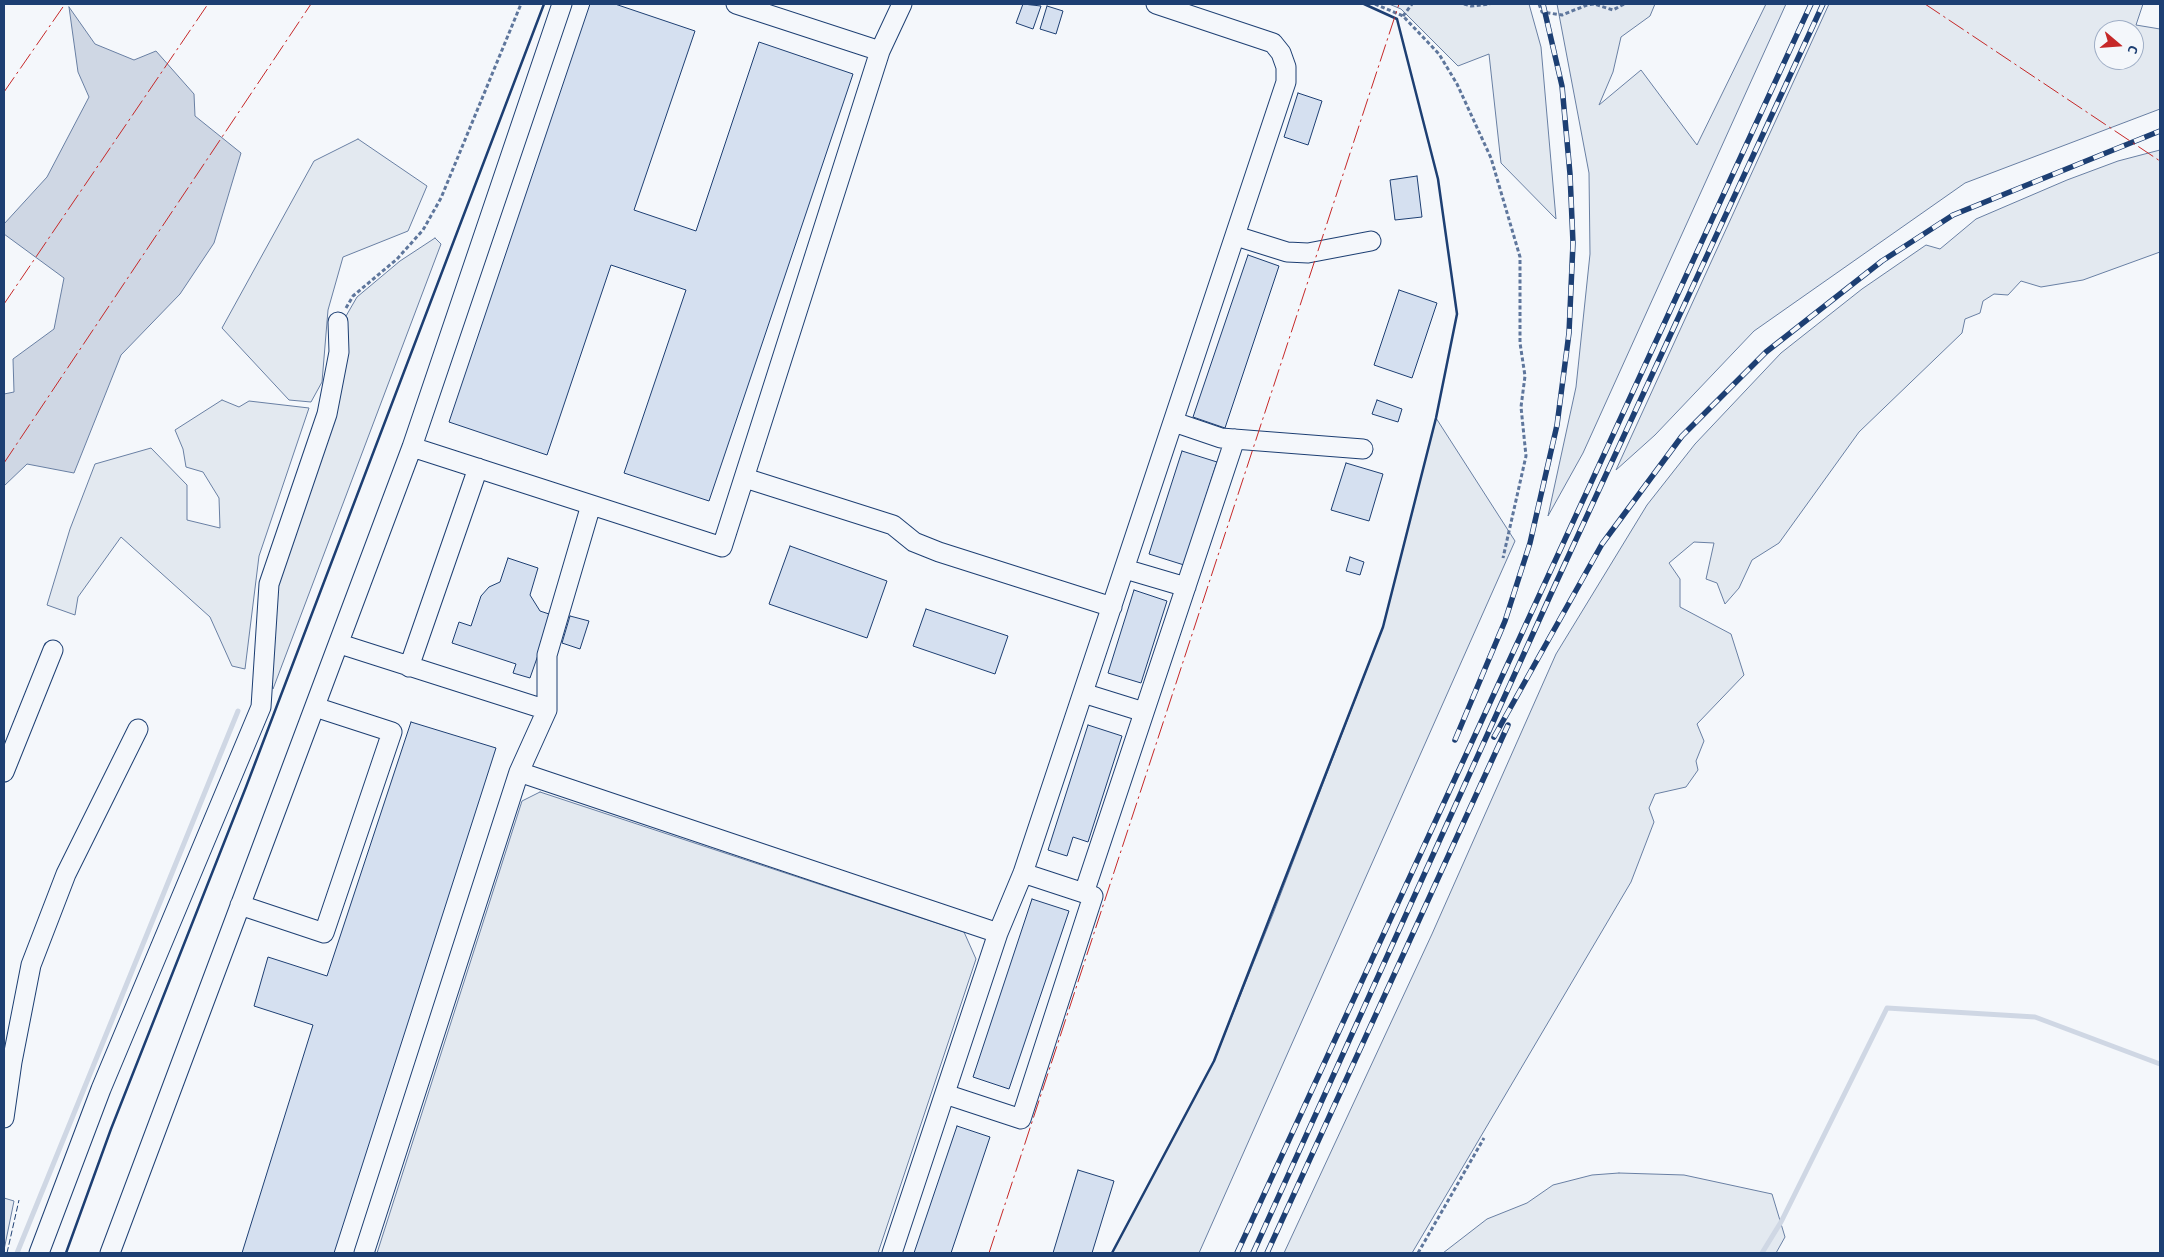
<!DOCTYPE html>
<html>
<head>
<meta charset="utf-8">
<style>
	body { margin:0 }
	#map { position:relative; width:2164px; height:1257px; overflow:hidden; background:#f4f7fb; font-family:"Alegreya Sans",sans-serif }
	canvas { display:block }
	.frame { position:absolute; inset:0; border:5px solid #1d3f73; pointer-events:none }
	.north { position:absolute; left:2094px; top:20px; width:50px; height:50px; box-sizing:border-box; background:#f4f7fb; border:1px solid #9eadc5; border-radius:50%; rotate:108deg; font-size:14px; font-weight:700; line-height:20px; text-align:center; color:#1d3f73 }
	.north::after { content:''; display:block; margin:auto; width:18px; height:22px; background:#c62828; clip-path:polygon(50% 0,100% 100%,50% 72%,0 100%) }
</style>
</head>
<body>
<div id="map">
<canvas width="2164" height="1257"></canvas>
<div class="frame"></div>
<div class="north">С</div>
</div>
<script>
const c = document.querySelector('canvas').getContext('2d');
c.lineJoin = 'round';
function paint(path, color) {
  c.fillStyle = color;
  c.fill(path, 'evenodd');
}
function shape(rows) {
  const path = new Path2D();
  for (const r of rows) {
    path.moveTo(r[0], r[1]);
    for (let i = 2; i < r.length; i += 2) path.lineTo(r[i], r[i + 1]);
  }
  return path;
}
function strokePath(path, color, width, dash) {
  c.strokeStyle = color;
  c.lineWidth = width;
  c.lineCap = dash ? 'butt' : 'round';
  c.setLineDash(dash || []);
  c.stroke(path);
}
const green = shape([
	[1389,4,1529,4,1541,47,1556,219,1501,163,1489,54,1458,66,1401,9,1389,4],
	[1557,4,1655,4,1650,16,1621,37,1613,72,1599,105,1641,70,1697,145,1766,4,1786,4,1583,453,1548,516,1576,387,1590,254,1589,173,1557,4],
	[1829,4,2143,4,2136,25,2160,29,2160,109,1965,183,1754,331,1655,435,1616,470,1829,4],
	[2104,30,2134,30,2134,60,2104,60,2104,30],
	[358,139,427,186,408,231,343,257,328,310,322,382,311,402,289,400,222,328,314,161,358,139],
	[2160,150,2160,252,2083,280,2041,287,2021,281,2008,295,1994,294,1983,301,1980,313,1965,319,1962,333,1859,432,1779,543,1752,560,1739,588,1725,604,1717,583,1706,579,1714,543,1694,542,1669,563,1680,579,1680,607,1731,634,1744,675,1697,724,1704,741,1696,761,1698,770,1686,787,1655,794,1649,808,1654,822,1631,882,1412,1253,1284,1253,1432,934,1556,654,1647,505,1695,444,1781,353,1862,289,1926,245,1940,249,1976,219,2067,180,2118,161,2160,150],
	[435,238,441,244,273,689,267,664,272,585,342,323,357,297,400,261,435,238],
	[222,400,239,407,249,401,309,408,259,556,245,669,232,666,210,617,121,537,78,597,75,615,47,605,70,529,95,464,151,448,187,485,187,520,220,528,219,498,203,472,186,467,183,449,175,430,222,400],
	[1436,418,1515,541,1199,1253,1112,1253,1214,1061,1273,914,1383,627,1436,418],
	[540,792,964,932,976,959,878,1253,377,1253,522,801,540,792],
	[1619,1173,1684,1175,1772,1194,1785,1237,1776,1253,1443,1253,1487,1219,1527,1203,1553,1185,1592,1175,1619,1173]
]);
paint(green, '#e3e9f0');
strokePath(green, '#687fa3', 1);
const parking = shape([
	[4,1198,14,1201,4,1250,4,1198]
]);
paint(parking, '#e3e8f0');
strokePath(parking, '#687fa3', 1);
const water = shape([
	[69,7,95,44,134,60,156,51,194,94,195,116,241,153,214,243,180,294,121,355,74,473,27,464,4,486,4,394,14,392,13,359,54,329,64,278,4,234,4,224,47,177,89,97,78,72,69,7]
]);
paint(water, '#cfd7e4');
strokePath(water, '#687fa3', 1);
strokePath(shape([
	[17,1253,238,711],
	[1762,1253,1781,1222,1887,1008,2035,1017,2160,1064]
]), '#cfd7e4', 5);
const building = shape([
	[590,4,615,4,695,31,634,210,696,231,759,42,853,74,709,501,624,473,686,290,611,265,547,455,449,422,590,4],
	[1023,4,1041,6,1033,29,1016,23,1023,4],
	[1047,6,1063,11,1056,34,1040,29,1047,6],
	[1298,93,1322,101,1308,145,1284,137,1298,93],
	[1417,176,1422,217,1395,220,1390,180,1417,176],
	[1248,255,1279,266,1225,428,1193,417,1248,255],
	[1399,290,1437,303,1412,378,1374,365,1399,290],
	[1377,400,1402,409,1398,422,1372,414,1377,400],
	[1182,451,1217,462,1184,565,1149,554,1182,451],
	[1346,463,1383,474,1369,521,1331,510,1346,463],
	[790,546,887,581,867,638,769,604,790,546],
	[1350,557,1364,562,1360,575,1346,571,1350,557],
	[508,558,538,568,530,595,540,611,552,615,530,678,513,673,516,664,452,643,459,622,471,626,481,596,489,587,500,582,508,558],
	[1134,590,1167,601,1141,683,1108,673,1134,590],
	[926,609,1008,636,995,674,913,646,926,609],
	[570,616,589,621,580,649,562,643,570,616],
	[411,722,496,748,334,1253,242,1253,313,1025,254,1006,268,957,327,976,411,722],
	[1088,725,1122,736,1088,842,1073,837,1067,856,1048,850,1088,725],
	[1032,899,1069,911,1009,1089,973,1077,1032,899],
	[957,1126,990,1137,951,1253,914,1253,957,1126],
	[1078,1170,1114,1181,1092,1253,1053,1253,1078,1170]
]);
paint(building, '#d5e0f0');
strokePath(building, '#1d3f73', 1);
const minor = shape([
	[736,4,880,51],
	[1236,236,1287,252,1308,253,1371,241],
	[1174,422,1221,438,1363,449],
	[412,447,722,547,880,51,902,4],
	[745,478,893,525,914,542,939,552,1112,607],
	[1125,569,1186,587],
	[340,644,547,710,519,772,364,1253],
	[409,667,478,468],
	[1083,693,1144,712],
	[547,710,547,655,591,505],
	[4,772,53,650],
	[519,772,998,933],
	[1084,893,1235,439],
	[240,905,324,933,392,732,315,707],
	[945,1094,1021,1119,1093,896,1023,873],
	[4,1118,12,1062,31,965,66,874,138,729],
	[39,1253,101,1089,261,707,269,584,327,414,339,352,338,322],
	[110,1253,412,447,562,4],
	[892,1253,998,933,1023,873,1286,82,1286,67,1281,53,1273,43,1156,4]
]);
strokePath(minor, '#1d3f73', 21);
strokePath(shape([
	[1375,4,1403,16,1439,54,1457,84,1491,158,1520,257,1520,343,1525,376,1521,407,1526,456,1503,558],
	[1464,4,1471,6,1490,4],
	[1539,4,1542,12,1562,15,1587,5,1594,4,1613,10,1624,4],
	[1403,16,1412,4],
	[346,308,353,296,397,259,423,230,441,198,521,4],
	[1418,1253,1484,1138]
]), '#5e769c', 3, [4, 2.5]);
strokePath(minor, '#f4f7fb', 19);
const rail = shape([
	[1494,737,1602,544,1682,436,1766,352,1882,261,1953,215,2160,131],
	[1455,740,1505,621,1530,543,1557,425,1569,333,1573,243,1570,174,1562,86,1543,4],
	[1237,1253,1811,4],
	[1253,1253,1550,596,1823,4],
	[1267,1253,1508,725]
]);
strokePath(rail, '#1d3f73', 5.5);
strokePath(rail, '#f4f7fb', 4, [11]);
strokePath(shape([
	[7,1253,19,1200]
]), '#1d3f73', 1, [6, 2.5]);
strokePath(shape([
	[66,1253,111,1129,246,787,544,4],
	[1112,1253,1214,1061,1383,627,1436,418,1457,314,1438,179,1397,19,1364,4]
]), '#1d3f73', 2.5);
strokePath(shape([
	[1925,4,2160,161],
	[4,92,65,4],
	[4,304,208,4],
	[4,463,311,4],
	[989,1253,1399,4]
]), '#c62828', 1, [18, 4, 2.5, 4]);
</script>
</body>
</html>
